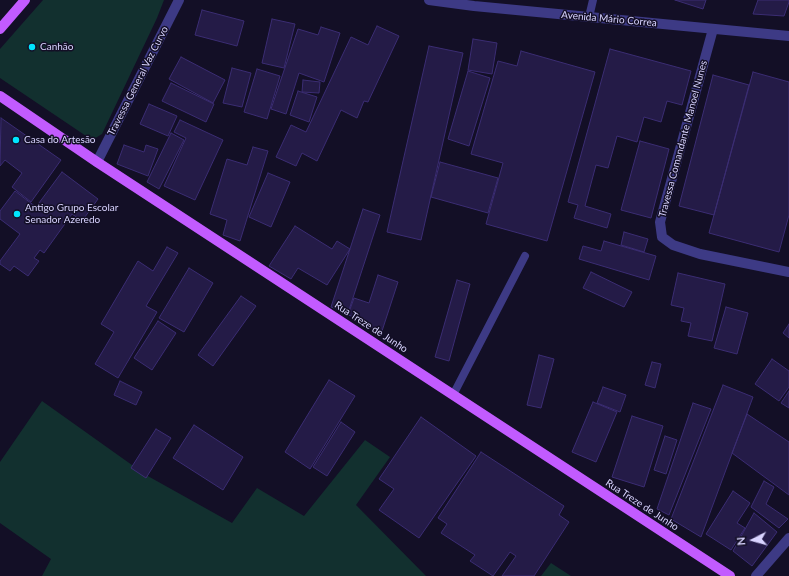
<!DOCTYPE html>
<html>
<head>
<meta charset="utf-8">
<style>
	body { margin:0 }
	#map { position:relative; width:789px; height:576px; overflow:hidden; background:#130f26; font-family:Lato,sans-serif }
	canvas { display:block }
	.north { position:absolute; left:733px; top:520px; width:40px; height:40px; -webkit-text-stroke:3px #130f26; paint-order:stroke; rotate:264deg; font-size:11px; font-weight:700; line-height:16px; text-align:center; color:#d9d4ff }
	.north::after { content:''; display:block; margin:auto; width:14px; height:18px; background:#d9d4ff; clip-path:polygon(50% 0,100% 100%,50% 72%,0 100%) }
</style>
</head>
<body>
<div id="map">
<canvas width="789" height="576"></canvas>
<div class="north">N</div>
</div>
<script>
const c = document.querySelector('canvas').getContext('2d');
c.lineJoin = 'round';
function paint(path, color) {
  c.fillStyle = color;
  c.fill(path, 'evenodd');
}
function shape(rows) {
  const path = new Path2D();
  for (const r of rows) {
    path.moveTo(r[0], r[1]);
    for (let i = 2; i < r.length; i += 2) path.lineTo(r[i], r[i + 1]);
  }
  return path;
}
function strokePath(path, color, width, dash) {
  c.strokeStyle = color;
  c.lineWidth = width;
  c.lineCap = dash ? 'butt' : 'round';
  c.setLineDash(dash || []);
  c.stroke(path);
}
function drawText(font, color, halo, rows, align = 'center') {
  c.font = font + ' Lato,sans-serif';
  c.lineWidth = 3;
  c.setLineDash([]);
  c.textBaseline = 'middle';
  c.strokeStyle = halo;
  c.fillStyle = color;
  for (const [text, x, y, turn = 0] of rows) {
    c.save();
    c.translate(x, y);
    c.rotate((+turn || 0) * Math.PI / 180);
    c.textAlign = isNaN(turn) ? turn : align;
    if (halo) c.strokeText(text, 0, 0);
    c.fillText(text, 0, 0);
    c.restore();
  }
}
paint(shape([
	[43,0,164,0,157,18,102,134,92,140,0,78,0,49],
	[42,401,146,475,232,523,257,488,304,516,365,440,390,457,356,505,426,576,42,576,51,559,0,523,0,462],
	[551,563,571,576,541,576]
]), '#12302f');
const building = shape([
	[675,0,706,0,703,9,675,0],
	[758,0,789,0,789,2,784,16,753,14,758,0],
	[202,10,244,21,237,46,195,35,202,10],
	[272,19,295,24,284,68,262,63,272,19],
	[377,26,399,36,368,102,364,101,357,118,341,110,317,161,302,153,296,166,276,157,291,125,306,132,351,37,368,45,377,26],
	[321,27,340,33,324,82,299,73,286,114,271,109,298,29,318,35,321,27],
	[473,39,497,43,492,74,468,70,473,39],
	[429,46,463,53,421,240,387,232,429,46],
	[610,49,691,71,682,105,667,101,661,122,644,117,637,142,617,136,608,168,596,165,585,206,611,214,607,228,574,218,578,205,568,202,610,49],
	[521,51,595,72,547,241,486,224,503,163,471,154,498,61,517,66,521,51],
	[181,57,225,80,213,103,169,79,181,57],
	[232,68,251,73,242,107,223,103,232,68],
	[257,69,280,76,267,119,244,112,257,69],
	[468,71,490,78,469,146,448,139,468,71],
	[753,72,789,82,789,215,779,252,709,233,753,72],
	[713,75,749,85,714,215,679,206,713,75],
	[303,80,320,82,319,93,302,92,303,80],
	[171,83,214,104,206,122,162,101,171,83],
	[298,91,317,97,309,122,290,115,298,91],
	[149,104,177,116,168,136,140,124,149,104],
	[1,118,61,160,31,202,12,187,22,173,5,160,0,166,1,118],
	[180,120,223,140,195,200,164,186,186,138,174,132,180,120],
	[171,133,184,140,159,189,147,182,171,133],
	[640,141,669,149,651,218,621,210,640,141],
	[124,145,144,152,146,145,158,149,148,176,117,164,124,145],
	[253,147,268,151,240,241,223,235,227,220,210,214,227,159,247,165,253,147],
	[440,162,498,178,488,213,431,197,440,162],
	[62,172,98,199,82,221,72,214,44,253,40,250,34,258,39,261,28,276,14,266,10,271,0,264,0,261,20,234,0,219,0,211,15,191,36,207,62,172],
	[268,173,290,182,271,227,249,217,268,173],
	[363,209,380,215,348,313,331,307,363,209],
	[295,226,332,249,337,241,350,249,327,285,298,268,291,279,269,266,295,226],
	[624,232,648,239,644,252,621,245,624,232],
	[604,241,656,256,649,280,579,259,583,246,601,251,604,241],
	[167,247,178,253,146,306,157,312,118,378,95,364,114,332,101,324,138,261,153,271,167,247],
	[189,268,213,283,184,332,159,318,189,268],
	[591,272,632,292,624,307,583,288,591,272],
	[678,273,725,284,712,341,688,336,691,323,681,321,684,308,671,305,678,273],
	[378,275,398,282,382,331,359,323,360,319,348,315,354,298,369,303,378,275],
	[457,280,470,284,449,361,435,357,457,280],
	[241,296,256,306,213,366,198,355,241,296],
	[726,307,748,313,737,354,714,348,726,307],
	[158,321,176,333,152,370,134,358,158,321],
	[789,324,789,338,783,333,789,324],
	[539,355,554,359,541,408,527,405,539,355],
	[772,359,789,371,789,387,779,401,755,384,772,359],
	[652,362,661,364,655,388,645,385,652,362],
	[329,380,355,396,310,469,285,452,329,380],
	[120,381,142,392,136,405,114,395,120,381],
	[723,385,753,397,701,537,671,519,723,385],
	[603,387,626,395,620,412,597,403,603,387],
	[789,391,789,408,781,403,789,391],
	[593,402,617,412,596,462,572,452,593,402],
	[693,403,711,409,669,515,657,509,693,403],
	[747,414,789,442,789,495,732,453,747,414],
	[632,416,663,426,644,487,612,477,632,416],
	[421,417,476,456,419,538,379,510,394,489,379,479,421,417],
	[341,422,355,432,327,476,313,467,341,422],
	[194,425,243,457,223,490,173,458,194,425],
	[156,429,171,438,146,478,131,468,156,429],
	[665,436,677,440,666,474,654,470,665,436],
	[481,452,564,506,559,515,569,522,534,576,502,576,516,556,510,552,493,576,470,561,475,555,441,533,447,524,438,518,481,452],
	[764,481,774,487,766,504,788,519,779,528,751,507,764,481],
	[733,491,750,503,737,523,745,528,731,550,706,534,733,491],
	[754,513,777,532,752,566,733,551,754,513]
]);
paint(building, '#241b47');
strokePath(building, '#3b2d73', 1);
strokePath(shape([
	[589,17,593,0],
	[453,395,525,256]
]), '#3d3a85', 8);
strokePath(shape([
	[429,0,474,6,789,36],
	[713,29,660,222,662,237,673,245,700,254,789,272],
	[97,162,179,0],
	[756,576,789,538]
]), '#3d3a85', 10);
strokePath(shape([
	[0,29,25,0],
	[0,96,97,162,730,576]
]), '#c25bff', 10);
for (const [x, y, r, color] of [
	[32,47,4,"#00e5ff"],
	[16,140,4,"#00e5ff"],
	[17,214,4,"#00e5ff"]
]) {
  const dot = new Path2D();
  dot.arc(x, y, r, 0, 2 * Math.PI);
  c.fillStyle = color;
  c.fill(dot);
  strokePath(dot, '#130f26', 1.5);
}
drawText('10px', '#d9d4ff', '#130f26', [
	["Avenida Mário Correa",609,19,5],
	["Travessa General Vaz Curvo",138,81,-63],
	["Travessa Comandante Manoel Nunes",683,139,-75],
	["Rua Treze de Junho",371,327,33],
	["Rua Treze de Junho",642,505,33]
]);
drawText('10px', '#d9d4ff', '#130f26', [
	["Canhão",40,47],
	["Casa do Artesão",24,140],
	["Antigo Grupo Escolar",25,208],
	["Senador Azeredo",25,220]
], 'left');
</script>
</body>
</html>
